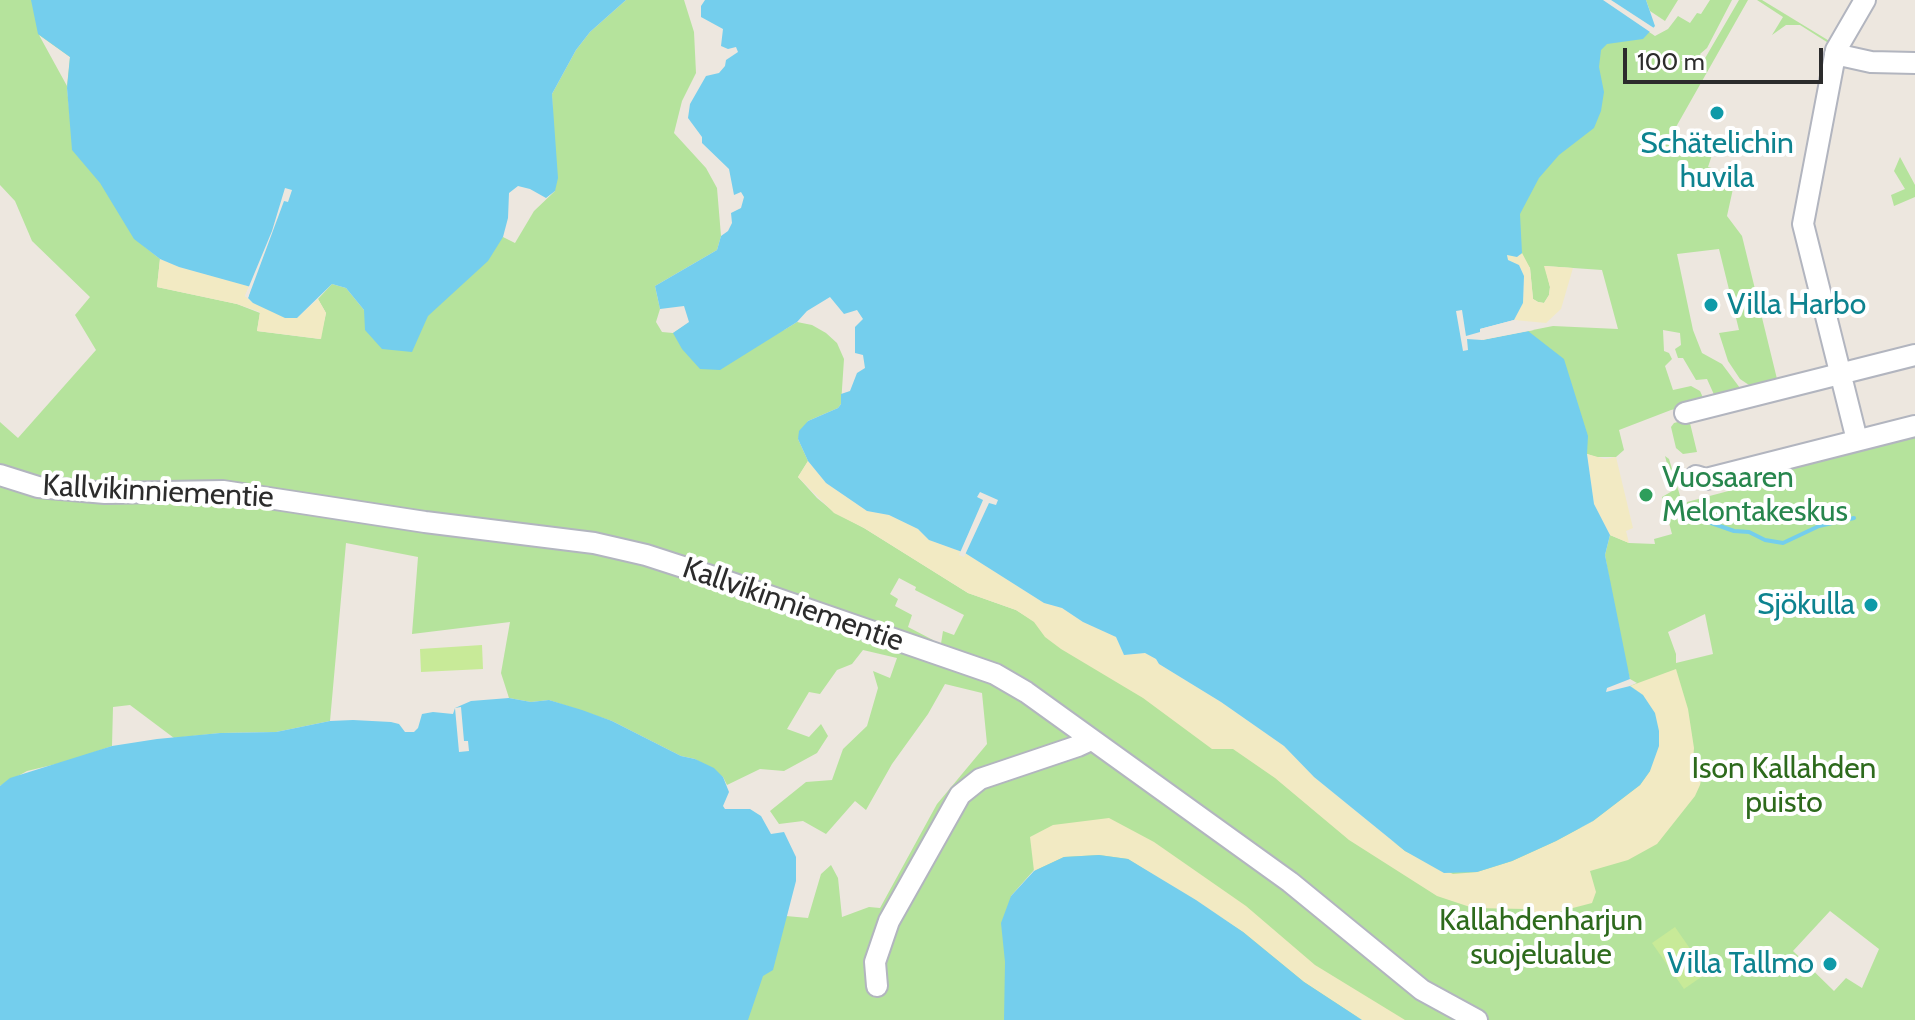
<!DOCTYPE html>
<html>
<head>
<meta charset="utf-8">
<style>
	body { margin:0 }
	#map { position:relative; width:1915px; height:1020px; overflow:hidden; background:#ede7df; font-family:Cabin,sans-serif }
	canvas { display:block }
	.scale { position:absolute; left:1623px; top:48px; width:200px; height:36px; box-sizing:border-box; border:4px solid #2c2c2c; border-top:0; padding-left:10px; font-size:24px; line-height:28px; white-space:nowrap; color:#2c2c2c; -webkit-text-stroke:6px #fff; paint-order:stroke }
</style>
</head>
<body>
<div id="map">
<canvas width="1915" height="1020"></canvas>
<div class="scale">100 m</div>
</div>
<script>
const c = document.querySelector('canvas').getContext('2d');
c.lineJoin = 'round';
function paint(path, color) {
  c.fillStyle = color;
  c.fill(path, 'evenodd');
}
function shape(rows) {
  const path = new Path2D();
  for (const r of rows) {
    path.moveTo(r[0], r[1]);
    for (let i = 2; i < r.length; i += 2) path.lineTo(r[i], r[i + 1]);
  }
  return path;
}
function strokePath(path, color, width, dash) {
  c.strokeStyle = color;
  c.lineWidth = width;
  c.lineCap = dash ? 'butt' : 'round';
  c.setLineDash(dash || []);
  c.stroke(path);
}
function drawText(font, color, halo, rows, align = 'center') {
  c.font = font + ' Cabin,sans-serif';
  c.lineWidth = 8;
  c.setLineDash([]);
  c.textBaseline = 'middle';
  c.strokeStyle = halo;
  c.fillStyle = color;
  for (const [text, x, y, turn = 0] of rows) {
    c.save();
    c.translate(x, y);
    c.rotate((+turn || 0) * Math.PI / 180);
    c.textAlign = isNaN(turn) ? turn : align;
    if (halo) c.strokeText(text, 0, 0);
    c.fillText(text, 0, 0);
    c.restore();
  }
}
paint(shape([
	[0,0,91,0,67,88,70,117,145,247,160,259,157,287,237,304,260,313,257,331,320,339,326,313,318,299,332,284,346,288,364,310,503,237,515,243,534,211,555,191,552,94,576,50,590,32,626,0,684,0,694,32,696,73,682,101,674,133,706,168,717,188,721,236,717,250,655,286,660,309,656,322,662,332,673,333,690,322,784,330,797,322,812,325,826,333,837,343,844,359,841,404,838,408,808,421,798,439,808,461,798,477,817,498,834,512,864,528,968,593,1016,610,1444,873,1582,827,1593,821,1643,695,1630,686,1637,683,1630,679,1621,646,1605,555,1610,535,1629,543,1655,544,1654,539,1672,534,1666,512,1684,507,1687,502,1770,480,1768,469,1915,431,1915,1020,1363,1020,1034,870,1011,896,1036,1020,713,1020,786,916,808,918,821,874,831,865,838,878,842,917,869,907,880,908,937,804,987,744,982,693,945,684,928,714,892,764,866,810,855,801,826,834,803,821,779,824,770,811,806,782,832,780,843,749,867,726,878,688,873,671,890,678,897,658,863,650,852,664,837,670,820,694,809,692,787,729,809,737,821,724,828,736,817,753,784,771,760,769,727,785,723,777,695,759,681,756,612,721,549,700,531,702,509,698,501,673,510,622,412,634,418,557,346,543,330,721,276,732,220,733,174,738,130,705,113,707,112,746,69,761,27,771,0,786,0,422,18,438,96,350,75,315,90,297,32,241,15,201,0,185],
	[39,35,70,57,67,86],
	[899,578,916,587,915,590,964,615,954,635,943,631,940,650,931,648,933,640,908,627,912,615,895,606,898,599,890,594],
	[1705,614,1713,654,1676,663,1676,654,1668,632],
	[1830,911,1879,949,1862,988,1846,978,1834,991,1793,951],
	[1646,0,1678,0,1665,21,1650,11],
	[1710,0,1732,0,1707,48,1700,54,1704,60,1739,0,1748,0,1672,134,1713,152,1708,167,1736,175,1727,216,1742,236,1778,383,1755,389,1740,379,1728,361,1719,333,1739,330,1719,249,1677,254,1693,330,1702,353,1722,364,1743,392,1716,399,1707,379,1696,380,1683,358,1678,358,1675,349,1681,345,1680,333,1663,330,1664,351,1669,353,1672,359,1665,366,1673,390,1691,386,1700,391,1705,402,1671,410,1619,430,1624,450,1616,457,1596,457,1587,454,1482,340,1553,326,1618,329,1602,270,1545,266,1550,287,1549,295,1544,303,1538,302,1533,299,1530,268,1463,182,1604,1,1655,36,1668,29,1678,16,1690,23,1697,13,1701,14],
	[1757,0,1762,0,1831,42,1830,44,1800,25,1786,25,1772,35,1783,17],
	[1900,157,1915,185,1915,197,1894,206,1891,195,1905,189,1894,171],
	[1689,419,1697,452,1683,454,1676,448,1671,427,1674,423],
	[1665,456,1669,459,1681,499,1664,504,1662,497,1674,490]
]), '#b5e39c');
paint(shape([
	[1522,253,1530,268,1533,299,1538,302,1544,303,1549,295,1550,287,1544,266,1573,268,1561,309,1546,323,1514,320,1523,302,1524,276,1519,265,1508,260,1507,254,1517,257],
	[160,259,179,267,249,286,245,296,253,303,297,318,318,299,326,313,321,339,257,331,260,312,237,304,157,287],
	[1587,454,1605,459,1616,457,1633,528,1626,531,1629,543,1610,535,1594,504],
	[808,461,826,483,867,511,889,515,918,529,929,540,965,553,1044,603,1062,608,1083,622,1116,637,1124,655,1145,653,1156,659,1159,664,1221,702,1284,746,1314,777,1405,851,1453,874,1477,872,1512,861,1556,841,1593,821,1640,785,1650,771,1643,695,1630,686,1676,669,1688,709,1694,748,1693,761,1703,770,1700,785,1695,796,1657,844,1628,860,1590,871,1596,892,1592,903,1542,916,1526,909,1473,908,1437,896,1349,840,1275,778,1233,749,1212,749,1143,698,1061,649,1045,637,1034,622,1016,610,968,593,864,528,834,513,798,477],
	[1109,818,1154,842,1246,906,1315,965,1405,1020,1362,1020,1304,982,1243,932,1128,859,1099,855,1064,857,1034,871,1030,837,1053,825]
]), '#f2eac3');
paint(shape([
	[482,645,483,669,421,672,420,649],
	[1675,927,1707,973,1684,989,1652,943]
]), '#c8ea98');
paint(shape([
	[31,0,626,0,590,32,576,50,552,94,558,178,555,191,546,198,530,189,518,186,509,193,508,218,503,237,488,261,428,316,412,352,382,349,365,330,364,310,346,288,332,284,297,318,285,318,253,303,248,298,251,287,179,267,160,259,134,239,100,183,72,150,67,88,70,57,38,34],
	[705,0,1646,0,1655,26,1643,39,1607,44,1601,50,1599,67,1604,92,1601,111,1594,128,1559,155,1539,178,1520,214,1522,253,1517,257,1507,255,1508,260,1519,265,1524,276,1523,303,1514,320,1480,329,1483,340,1528,331,1564,359,1588,436,1587,454,1594,504,1610,535,1605,555,1630,679,1607,688,1606,692,1630,686,1643,695,1655,713,1659,731,1659,746,1650,771,1640,785,1593,821,1556,841,1512,861,1477,872,1444,873,1405,851,1314,777,1284,746,1221,702,1159,664,1156,659,1145,653,1124,655,1116,637,1083,622,1062,608,1044,603,965,553,929,540,918,529,889,515,867,511,826,483,808,461,798,439,799,431,808,421,838,408,841,404,841,394,850,391,857,373,865,368,863,355,855,353,855,327,863,319,857,310,844,314,830,297,807,311,797,322,720,370,700,369,682,349,673,333,689,322,684,306,660,309,655,286,717,250,721,236,728,231,732,223,731,213,741,208,744,197,741,192,734,195,729,169,702,143,702,137,688,118,690,104,706,76,719,73,725,66,726,60,738,52,736,47,728,49,721,46,723,29,701,17,701,6],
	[509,698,531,702,549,700,582,710,612,721,681,756,695,759,714,768,723,777,729,792,723,806,725,809,750,809,761,816,771,834,784,832,796,857,796,881,773,970,763,976,748,1020,0,1020,0,786,10,778,112,746,157,739,220,733,276,732,330,721,353,720,391,722,399,724,405,732,414,732,418,728,422,714,433,712,453,714,455,708,471,701],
	[1099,855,1128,859,1196,900,1243,932,1304,982,1362,1020,1004,1020,1005,962,1001,923,1011,896,1034,871,1064,857]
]), '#74ceed');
paint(shape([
	[1603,0,1611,0,1657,30,1653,34],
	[285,188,292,190,288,202,284,201,248,298,245,296,272,231],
	[1462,310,1466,336,1480,332,1480,329,1514,320,1518,320,1515,324,1485,331,1485,335,1528,327,1534,330,1482,340,1467,339,1468,350,1463,351,1456,311],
	[980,492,998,500,996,505,989,503,964,557,959,555,983,500,977,497],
	[461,707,464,741,468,741,469,751,459,752,455,708]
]), '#ede7df');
strokePath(shape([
	[1697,518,1734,531,1749,532,1765,540,1783,543,1819,526,1854,518]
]), '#74ceed', 4);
const minor = shape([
	[1835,54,1871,62,1915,63],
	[1685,413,1915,355],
	[1857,440,1803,224,1836,50,1865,0],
	[0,475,38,487,105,493,223,491,425,522,594,543,646,555,717,578,995,674,1026,692,1290,882,1422,990,1477,1020],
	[1696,476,1706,479,1915,426],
	[877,986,875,962,889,921,960,795,980,779,1078,746,1091,740]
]);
strokePath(minor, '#b2b5bf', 24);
strokePath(minor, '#fff', 20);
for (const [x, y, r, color] of [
	[1717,113,8,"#0f9aa8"],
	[1711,305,8,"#0f9aa8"],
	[1646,495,8,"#2e9e5b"],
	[1871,605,8,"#0f9aa8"],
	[1830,964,8,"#0f9aa8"]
]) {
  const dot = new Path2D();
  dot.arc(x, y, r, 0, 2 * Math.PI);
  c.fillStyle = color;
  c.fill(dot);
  strokePath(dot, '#fff', 3);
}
drawText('30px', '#0d838f', '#fff', [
	["Schätelichin",1717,144,"center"],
	["huvila",1717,178,"center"],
	["Villa Harbo",1727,305,"left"],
	["Sjökulla",1855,605],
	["Villa Tallmo",1814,964]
], 'right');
drawText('30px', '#27864d', '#fff', [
	["Vuosaaren",1662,478],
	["Melontakeskus",1662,512]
], 'left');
drawText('30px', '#2c2c2c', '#fff', [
	["Kallvikinniementie",158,492,3],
	["Kallvikinniementie",793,605,19]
]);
drawText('30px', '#2d6a1c', '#fff', [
	["Ison Kallahden",1784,769],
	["puisto",1784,803],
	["Kallahdenharjun",1541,921],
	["suojelualue",1541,955]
]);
</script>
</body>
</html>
